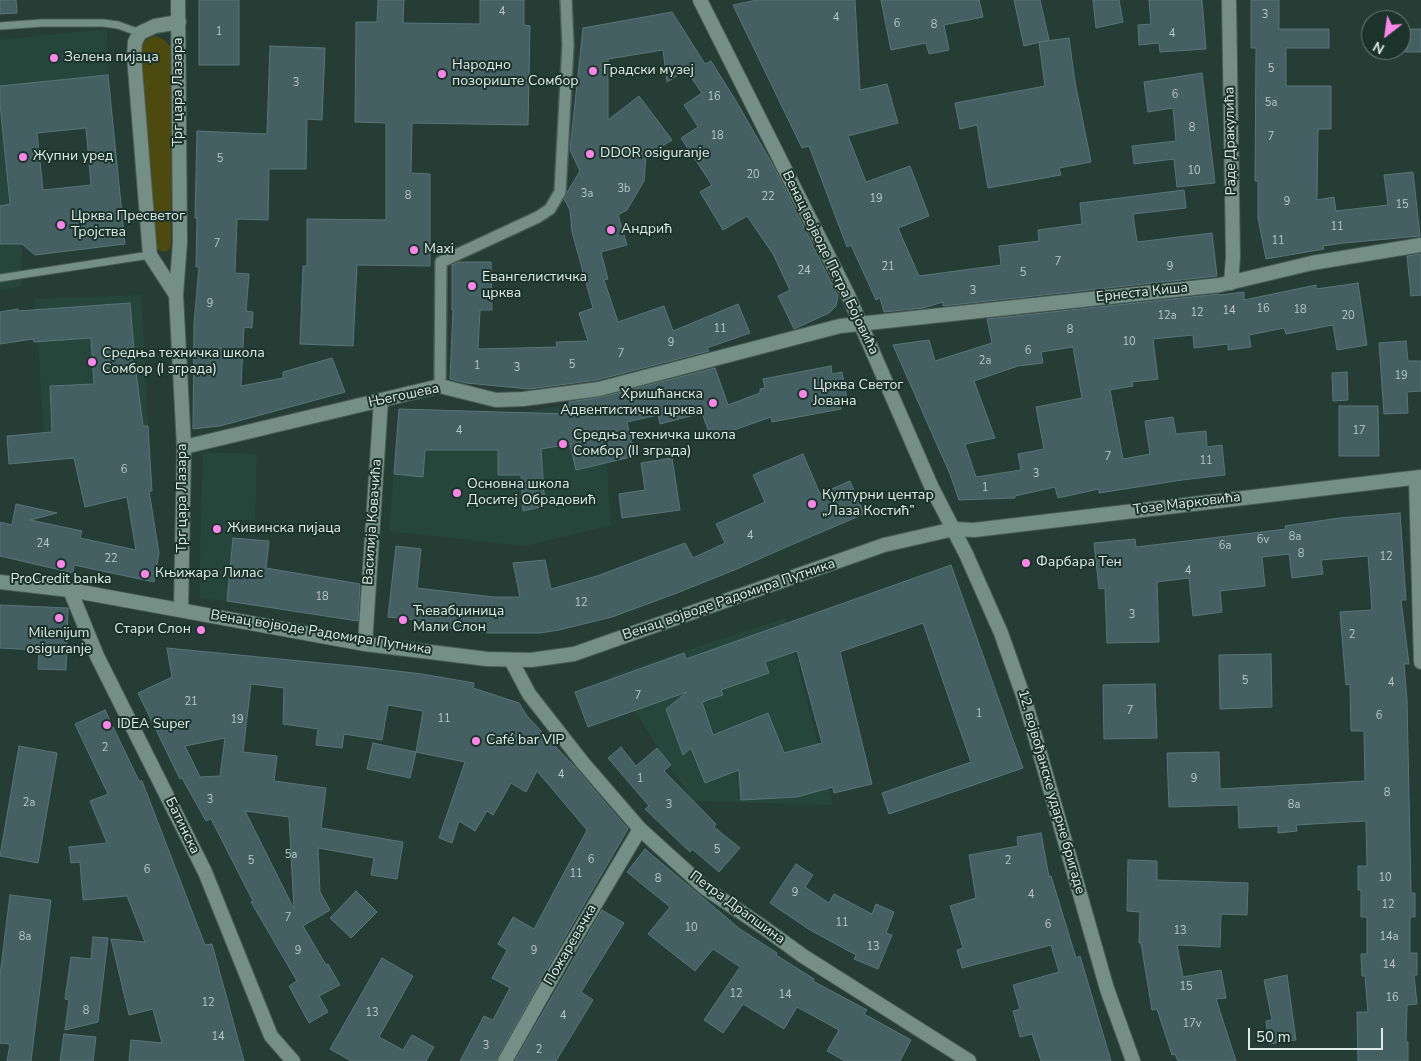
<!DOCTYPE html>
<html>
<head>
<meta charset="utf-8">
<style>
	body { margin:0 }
	#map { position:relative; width:1421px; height:1061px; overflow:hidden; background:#263d36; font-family:"Nunito Sans",sans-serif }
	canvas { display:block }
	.north { position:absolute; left:1361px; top:10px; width:50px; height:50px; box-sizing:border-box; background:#1c332c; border:1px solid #6a7d76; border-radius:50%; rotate:210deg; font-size:14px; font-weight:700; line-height:20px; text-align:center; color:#deebe6 }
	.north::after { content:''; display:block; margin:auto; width:18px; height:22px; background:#f987e8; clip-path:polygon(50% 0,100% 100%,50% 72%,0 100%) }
	.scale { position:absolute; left:1248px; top:1028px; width:135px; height:22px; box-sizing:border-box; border:2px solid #deebe6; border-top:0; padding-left:6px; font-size:15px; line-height:18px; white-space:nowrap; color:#deebe6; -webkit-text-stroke:4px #1c332c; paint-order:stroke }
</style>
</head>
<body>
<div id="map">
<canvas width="1421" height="1061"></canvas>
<div class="north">N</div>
<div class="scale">50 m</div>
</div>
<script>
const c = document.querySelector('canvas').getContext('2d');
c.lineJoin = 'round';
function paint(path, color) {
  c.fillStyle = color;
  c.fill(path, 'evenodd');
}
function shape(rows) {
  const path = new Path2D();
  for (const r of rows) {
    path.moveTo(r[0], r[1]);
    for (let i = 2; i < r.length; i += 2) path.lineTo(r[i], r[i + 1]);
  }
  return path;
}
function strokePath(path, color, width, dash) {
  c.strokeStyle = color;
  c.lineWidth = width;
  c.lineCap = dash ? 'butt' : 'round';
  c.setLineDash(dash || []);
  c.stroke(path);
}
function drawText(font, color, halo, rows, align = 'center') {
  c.font = font + ' "Nunito Sans",sans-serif';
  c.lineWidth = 4;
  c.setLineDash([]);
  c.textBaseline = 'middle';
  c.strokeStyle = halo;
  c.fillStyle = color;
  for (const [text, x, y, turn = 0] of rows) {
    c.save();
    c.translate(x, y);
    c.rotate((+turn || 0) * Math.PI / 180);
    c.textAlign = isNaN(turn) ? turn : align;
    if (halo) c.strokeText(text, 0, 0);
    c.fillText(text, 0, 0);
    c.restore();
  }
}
paint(shape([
	[107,29,108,75,0,86,0,40],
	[0,103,9,194,8,205,0,206],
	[0,244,22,244,21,286,0,290],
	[141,295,148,426,44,433,35,299],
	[602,399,611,525,525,546,389,531,399,409,520,413],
	[203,452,257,454,255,520,232,520,233,538,227,601,199,598],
	[786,618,833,805,693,801,611,675]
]), '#26463c');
paint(shape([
	[153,36,159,37,164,40,172,48,173,53,171,246,169,250,164,252,157,249,138,54,141,46,146,40]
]), '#4c4a0f');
const building = shape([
	[0,0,16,0,17,13,0,14,0,0],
	[199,0,239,0,239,65,199,65,199,0],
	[378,0,404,0,403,23,480,24,480,0,524,0,524,25,530,26,528,125,412,123,411,173,430,174,430,266,357,265,353,346,300,344,303,266,307,266,307,219,386,220,386,123,355,122,356,22,377,22,378,0],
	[757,0,855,0,860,90,887,84,898,123,848,136,866,182,910,166,929,216,898,228,919,276,1001,265,999,246,1039,241,1038,230,1082,224,1080,203,1184,190,1186,208,1133,214,1137,242,1212,233,1217,276,943,306,943,302,923,308,884,312,880,298,876,300,851,245,847,247,809,146,802,148,733,5,757,0],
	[881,0,979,0,983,17,944,25,949,50,929,54,926,43,891,50,881,0],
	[1014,0,1040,0,1049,40,1024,46,1014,0],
	[1093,0,1119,0,1123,22,1096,28,1093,0],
	[1149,0,1202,0,1206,49,1160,52,1159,43,1139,45,1138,25,1151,24,1149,0],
	[1251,0,1279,0,1279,29,1329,29,1329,48,1286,48,1286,86,1331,86,1331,129,1318,129,1317,200,1334,197,1336,211,1388,205,1384,175,1413,172,1420,236,1344,243,1323,246,1324,249,1266,259,1258,218,1258,181,1255,181,1256,48,1251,48,1251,0],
	[672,12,705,64,711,61,736,101,774,167,838,296,836,306,829,313,794,329,778,296,790,290,773,254,747,216,723,230,700,192,712,185,681,138,698,127,684,105,702,93,686,70,667,82,663,50,608,59,608,120,639,96,672,140,646,157,644,181,627,210,618,215,627,245,601,252,608,279,604,280,618,322,664,306,673,331,738,304,750,333,707,348,709,351,597,380,529,389,466,383,450,379,453,310,452,310,452,265,459,262,491,262,492,310,480,310,478,349,557,347,556,342,588,341,579,313,593,308,572,232,570,210,564,199,568,191,580,171,570,150,583,28,672,12],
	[1401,29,1421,29,1421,52,1401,52,1401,29],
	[1069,38,1075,82,1091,162,1059,168,1061,175,988,188,977,125,960,129,955,103,1045,86,1039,42,1069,38],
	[270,46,325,48,322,120,307,119,306,169,269,169,268,220,237,219,235,273,249,274,246,311,253,312,252,328,244,327,241,386,283,378,283,372,332,358,345,392,220,426,193,429,194,323,199,267,196,267,197,218,195,218,197,131,267,134,270,46],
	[1202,73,1215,183,1177,187,1174,159,1134,164,1132,146,1176,141,1173,108,1148,112,1144,82,1202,73],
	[108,75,125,244,35,255,22,244,0,244,0,206,10,204,0,103,0,86,108,75],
	[86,128,91,185,43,190,37,133,86,128],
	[1421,254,1421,295,1411,296,1407,256,1421,254],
	[1358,283,1367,345,1337,350,1333,325,1286,334,1284,328,1249,335,1251,347,1228,350,1228,344,1194,348,1193,335,1153,339,1158,379,1132,382,1133,386,1110,390,1123,459,1150,454,1145,421,1173,417,1176,434,1206,431,1207,447,1222,445,1225,475,1182,480,1099,493,1099,489,1058,498,1055,487,1015,496,1015,498,959,500,950,474,893,345,929,340,935,361,992,343,987,319,1219,294,1220,295,1244,292,1244,300,1316,285,1316,289,1358,283],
	[1073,347,1082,398,1036,407,1044,449,1018,454,1021,470,976,477,965,444,995,438,974,381,1018,366,1043,363,1041,352,1073,347],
	[130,303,136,372,143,426,148,426,152,491,149,491,159,553,154,582,74,565,73,573,0,556,0,522,12,525,16,504,57,513,30,520,82,531,80,538,136,550,127,497,85,507,74,458,9,464,7,436,52,432,50,386,94,384,91,338,34,342,33,339,0,344,0,312,18,309,18,311,130,303],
	[1406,341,1408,361,1421,361,1421,391,1407,392,1408,413,1384,414,1379,343,1406,341],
	[831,366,832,374,842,372,847,399,839,400,841,409,772,422,771,417,711,438,702,413,660,424,658,415,627,422,635,456,576,470,570,444,541,449,545,506,523,511,521,475,498,475,498,450,425,450,423,477,394,474,399,409,569,414,569,402,601,397,715,368,728,405,760,393,760,389,765,388,763,379,831,366],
	[1347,372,1348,400,1333,401,1332,373,1347,372],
	[1339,406,1378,406,1379,456,1339,456,1339,406],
	[803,454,820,494,850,481,864,514,784,548,737,569,677,593,612,617,559,630,540,633,489,633,425,625,425,621,388,617,396,546,421,549,417,588,493,597,520,597,513,563,545,560,551,589,597,576,685,543,693,558,725,543,716,524,765,502,753,475,803,454],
	[672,458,680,510,622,518,619,494,645,490,641,463,672,458],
	[1400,513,1406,600,1401,600,1409,664,1404,664,1407,700,1411,893,1415,893,1415,917,1410,917,1410,953,1417,953,1417,975,1414,975,1417,1004,1407,1005,1406,1042,1408,1042,1408,1061,1358,1061,1357,1012,1368,1012,1365,976,1362,976,1361,954,1367,954,1367,917,1361,917,1361,890,1358,890,1358,866,1367,866,1366,821,1296,825,1297,831,1278,833,1278,826,1239,828,1238,805,1169,807,1167,753,1219,752,1220,789,1365,781,1364,731,1351,731,1350,684,1346,685,1340,612,1372,610,1368,556,1321,560,1323,574,1292,578,1289,554,1262,557,1265,586,1220,591,1222,612,1193,616,1189,578,1157,582,1159,642,1107,643,1105,588,1099,589,1094,543,1135,539,1136,547,1286,529,1285,526,1339,518,1400,513],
	[233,538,269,541,266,568,360,584,358,621,227,601,233,538],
	[951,565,1023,768,889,814,882,793,971,762,923,623,840,652,872,784,834,793,833,787,797,797,741,800,739,770,705,783,691,748,683,755,666,709,687,692,588,727,575,692,684,653,686,659,951,565],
	[797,651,822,743,784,753,768,713,713,735,702,702,723,695,721,690,769,673,765,662,797,651],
	[0,605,68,608,66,670,38,669,39,650,0,648,0,605],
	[167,648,362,667,422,674,474,683,473,688,519,703,527,716,573,765,628,829,554,956,496,1061,460,1061,484,1016,493,1020,510,988,492,978,507,950,498,944,513,917,534,929,587,830,537,771,526,792,511,783,493,815,487,811,475,831,459,821,452,843,439,838,465,762,416,752,423,711,388,705,382,740,344,734,342,748,316,745,318,729,283,724,284,688,251,684,243,752,277,756,274,781,326,788,321,828,403,842,397,879,371,875,374,858,318,848,320,892,330,910,303,926,326,965,328,964,340,985,319,996,328,1012,309,1023,289,986,297,981,251,902,253,901,211,819,206,821,182,778,180,779,138,693,172,677,167,648],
	[225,738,220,776,200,777,185,746,225,738],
	[245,811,289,817,294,909,245,811],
	[1271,654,1272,707,1220,709,1219,655,1271,654],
	[1155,684,1157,738,1104,739,1103,685,1155,684],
	[105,710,139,781,142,781,205,945,212,944,244,1061,129,1061,131,1040,162,1043,153,1009,129,1015,111,939,145,942,127,896,83,900,80,862,71,863,69,847,107,843,90,801,108,794,75,724,105,710],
	[373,743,416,752,410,778,367,769,373,743],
	[19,746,57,753,38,863,0,856,19,746],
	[621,747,636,766,657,748,671,765,664,771,716,824,714,827,740,848,719,872,692,849,690,852,645,809,649,806,608,758,621,747],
	[1041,833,1049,877,1051,876,1076,958,1080,956,1111,1061,1041,1061,1032,1034,1020,1037,1013,1011,1020,1009,1013,985,1059,972,1051,945,962,968,957,950,963,948,950,906,976,898,969,855,1018,846,1017,837,1041,833],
	[645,849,740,929,777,953,776,955,814,979,813,981,867,1010,864,1014,911,1040,900,1061,845,1061,827,1051,839,1030,797,1007,784,1029,743,1004,723,1033,704,1020,740,967,713,949,695,971,648,934,670,907,627,872,645,849],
	[1128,860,1157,861,1157,880,1248,883,1247,915,1221,914,1220,947,1177,945,1183,977,1221,970,1226,998,1216,999,1236,1061,1178,1061,1175,1054,1172,1055,1157,1009,1152,1010,1141,943,1139,943,1140,912,1127,911,1128,860],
	[796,864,813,875,805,887,829,903,834,894,872,914,876,904,894,912,886,933,892,935,878,969,854,959,856,955,810,930,770,903,796,864],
	[356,891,377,912,351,938,330,918,356,891],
	[10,895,51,900,31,1061,7,1061,10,1044,0,1043,0,975,10,895],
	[602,910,624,923,581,992,593,1000,556,1061,515,1061,602,910],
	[93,937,108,938,98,1022,65,1030,69,1000,65,999,71,957,91,959,93,937],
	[382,958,413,976,379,1037,403,1050,412,1035,434,1047,426,1061,351,1061,330,1049,382,958],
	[1287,975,1296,1040,1269,1044,1266,1021,1272,1020,1264,980,1287,975],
	[64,1034,96,1037,93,1061,60,1061,64,1034]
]);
paint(building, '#456063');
strokePath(building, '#597578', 1);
const service = shape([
	[0,26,42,23,103,23,118,25,140,33],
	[0,278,150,255]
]);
const pedestrian = shape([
	[440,386,441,262,538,217,550,209,560,192,568,45,566,0]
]);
const minor = shape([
	[178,0,180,242,176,295,184,447,181,610],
	[1229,0,1233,257,1231,283],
	[176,295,150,255,134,56,135,42,140,33,155,26,179,22],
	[184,447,440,386,496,400,523,399,599,389,840,326,1220,285,1312,263,1421,245],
	[1416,478,1421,662],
	[954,529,974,530,1421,477],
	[70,590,97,656,205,872,271,1036,293,1061],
	[365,644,381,400],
	[511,660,529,694,583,763,640,829,705,888,763,927,803,956,969,1061],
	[505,1061,562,960,640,829]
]);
const secondary = shape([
	[700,0,848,295,932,488,966,554,1001,633,1025,701,1107,989,1133,1061],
	[0,582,70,590,365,644,487,659,531,660,574,654,884,545,954,529]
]);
strokePath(service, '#485c55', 9);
strokePath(pedestrian, '#485c55', 14);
strokePath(minor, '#485c55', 16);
strokePath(secondary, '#485c55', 16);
strokePath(service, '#758f86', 7);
strokePath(pedestrian, '#758f86', 11);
strokePath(minor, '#758f86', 14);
strokePath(secondary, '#758f86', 14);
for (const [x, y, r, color] of [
	[54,58,5,"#f987e8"],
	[593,71,5,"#f987e8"],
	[442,74,5,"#f987e8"],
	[590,154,5,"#f987e8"],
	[23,157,5,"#f987e8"],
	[61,225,5,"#f987e8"],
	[611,230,5,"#f987e8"],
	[414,250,5,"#f987e8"],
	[472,286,5,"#f987e8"],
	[92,362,5,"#f987e8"],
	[803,394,5,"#f987e8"],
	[713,403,5,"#f987e8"],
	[563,444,5,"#f987e8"],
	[457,493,5,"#f987e8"],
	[812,504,5,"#f987e8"],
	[217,529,5,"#f987e8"],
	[1026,563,5,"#f987e8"],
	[61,564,5,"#f987e8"],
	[145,574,5,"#f987e8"],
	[59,618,5,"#f987e8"],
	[403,620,5,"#f987e8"],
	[201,630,5,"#f987e8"],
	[107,725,5,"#f987e8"],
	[476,741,5,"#f987e8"]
]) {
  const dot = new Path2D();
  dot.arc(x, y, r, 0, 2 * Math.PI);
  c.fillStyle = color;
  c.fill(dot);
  strokePath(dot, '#1c332c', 2);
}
drawText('11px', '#b8c8c5', null, [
	["4",502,12],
	["3",1265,15],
	["4",836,18],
	["6",897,24],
	["8",934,25],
	["1",219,32],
	["4",1172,34],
	["5",1271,69],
	["3",296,83],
	["6",1175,95],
	["16",714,97],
	["5a",1271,103],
	["8",1192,128],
	["18",717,136],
	["7",1271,137],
	["5",220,159],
	["10",1194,171],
	["20",753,175],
	["3b",624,189],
	["3a",587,194],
	["8",408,196],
	["22",768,197],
	["19",876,199],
	["9",1287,202],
	["15",1402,205],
	["11",1337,227],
	["11",1278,241],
	["7",217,244],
	["7",1058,262],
	["21",888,267],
	["9",1170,267],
	["24",804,271],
	["5",1023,273],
	["3",973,291],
	["9",210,304],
	["16",1263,309],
	["18",1300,310],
	["14",1229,311],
	["12",1197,313],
	["12a",1167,316],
	["20",1348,316],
	["11",720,329],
	["8",1070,330],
	["10",1129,342],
	["9",671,343],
	["6",1028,351],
	["7",621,354],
	["2a",985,361],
	["5",572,365],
	["1",477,366],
	["3",517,368],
	["19",1401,376],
	["4",459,431],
	["17",1359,431],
	["7",1108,457],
	["11",1206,461],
	["6",124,470],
	["3",1036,474],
	["1",985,488],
	["4",750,536],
	["8a",1295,537],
	["6v",1263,540],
	["24",43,544],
	["6a",1225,546],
	["8",1301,554],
	["12",1386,557],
	["22",111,559],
	["4",1188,571],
	["18",322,597],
	["12",581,603],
	["3",1132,615],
	["2",1352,635],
	["5",1245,681],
	["4",1391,683],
	["7",638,696],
	["21",191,702],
	["7",1130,711],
	["1",979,714],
	["6",1379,716],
	["11",444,719],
	["19",237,720],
	["2",105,748],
	["4",561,775],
	["1",640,779],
	["9",1194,779],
	["8",1387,793],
	["3",210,800],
	["2a",29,803],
	["3",669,805],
	["8a",1294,805],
	["5",717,850],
	["5a",291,855],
	["6",591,860],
	["5",251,861],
	["2",1008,861],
	["6",147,870],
	["11",576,874],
	["10",1385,878],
	["8",658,879],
	["9",795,893],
	["4",1031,895],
	["12",1388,905],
	["7",288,918],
	["11",842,923],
	["6",1048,925],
	["10",691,928],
	["13",1180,931],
	["8a",25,937],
	["14a",1389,937],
	["13",873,947],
	["9",298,951],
	["9",534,951],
	["14",1389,965],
	["15",1186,987],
	["12",736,994],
	["14",785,995],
	["16",1392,998],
	["12",208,1003],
	["8",86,1011],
	["13",372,1013],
	["4",563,1016],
	["17v",1192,1024],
	["14",218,1037],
	["3",486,1046],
	["2",539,1050]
]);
drawText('14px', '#deebe6', '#1c332c', [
	["Зелена пијаца",64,58],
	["Народно",452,66],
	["позориште Сомбор",452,82],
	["Градски музеј",603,71],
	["DDOR osiguranje",600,154],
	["Жупни уред",33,157],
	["Црква Пресветог",71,217],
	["Тројства",71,233],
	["Андрић",621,230],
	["Maxi",424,250],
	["Евангелистичка",482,278],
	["црква",482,294],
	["Средња техничка школа",102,354],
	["Сомбор (I зграда)",102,370],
	["Црква Светог",813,386],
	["Јована",813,402],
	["Хришћанска",703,395,"right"],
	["Адвентистичка црква",703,411,"right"],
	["Средња техничка школа",573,436],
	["Сомбор (II зграда)",573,452],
	["Основна школа",467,485],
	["Доситеј Обрадовић",467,501],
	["Културни центар",822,496],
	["„Лаза Костић”",822,512],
	["Живинска пијаца",227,529],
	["Фарбара Тен",1036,563],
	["Књижара Лилас",155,574],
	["ProCredit banka",61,580,"center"],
	["Ћевабџиница",413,612],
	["Мали Слон",413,628],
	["Стари Слон",191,630,"right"],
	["Milenijum",59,634,"center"],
	["osiguranje",59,650,"center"],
	["IDEA Super",117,725],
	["Café bar VIP",486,741]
], 'left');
drawText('14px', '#deebe6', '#1c332c', [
	["Трг цара Лазара",179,92,-90],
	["Раде Дракулића",1231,141,-91],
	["Венац војводе Петра Бојовића",830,263,64],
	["Ернеста Киша",1142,293,-6],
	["Његошева",404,396,-12],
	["Трг цара Лазара",183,498,-90],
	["Тозе Марковића",1187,504,-7],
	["Василија Ковачића",373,522,-86],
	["Венац војводе Радомира Путника",729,600,-19],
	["Венац војводе Радомира Путника",321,633,9],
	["12. војвођанске ударне бригаде",1051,792,74],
	["Батинска",182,826,64],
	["Петра Драпшина",737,908,36],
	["Пожаревачка",571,945,-60]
]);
</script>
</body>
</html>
